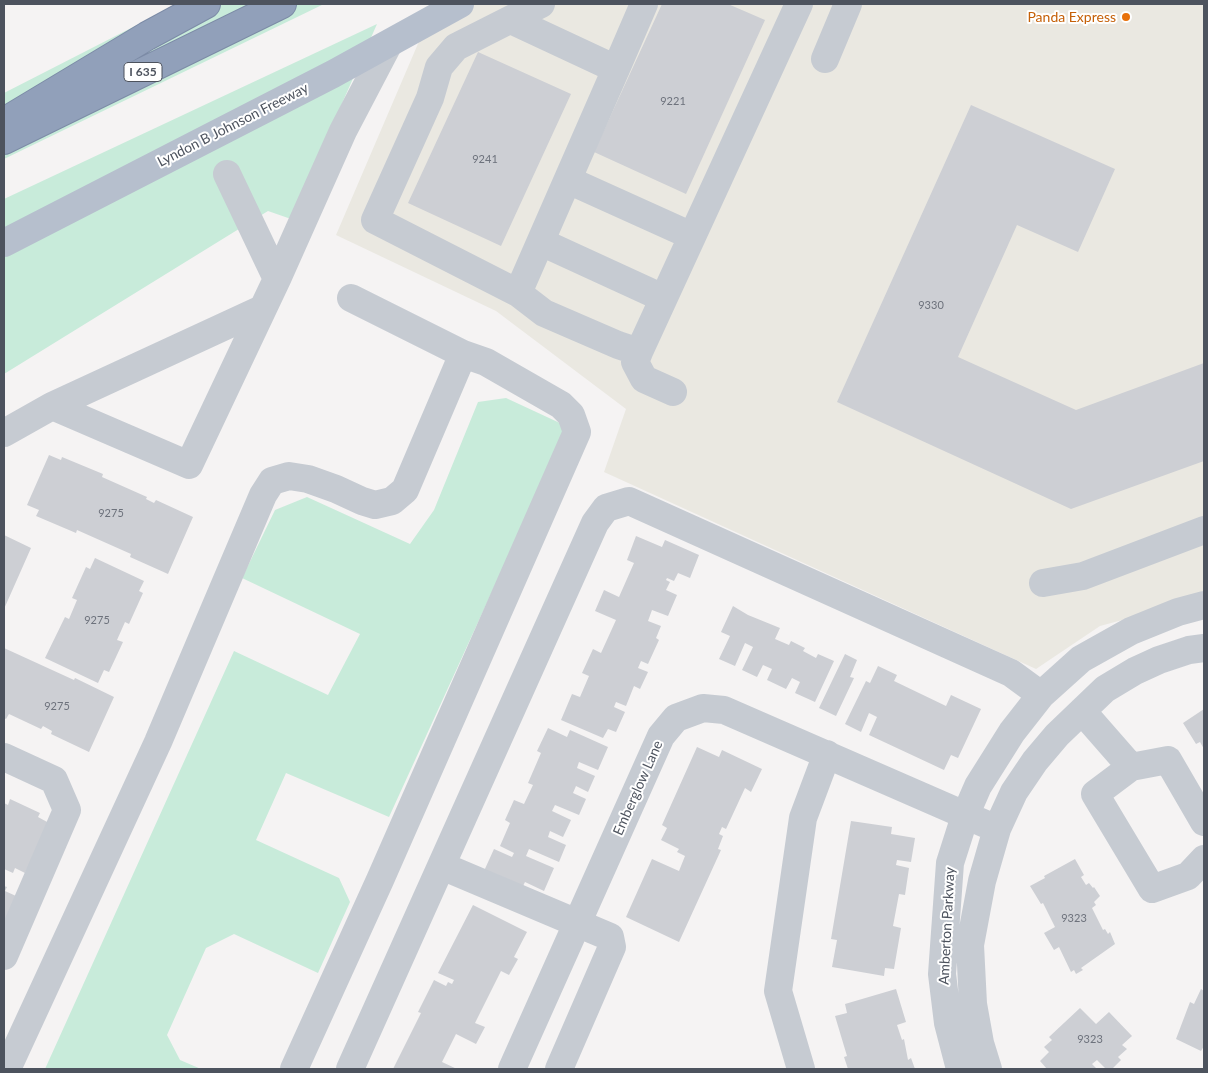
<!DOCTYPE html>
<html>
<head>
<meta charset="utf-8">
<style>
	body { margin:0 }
	#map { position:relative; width:1208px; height:1073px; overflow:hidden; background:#f5f3f3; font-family:Lato,sans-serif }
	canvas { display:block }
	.frame { position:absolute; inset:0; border:5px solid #4d535e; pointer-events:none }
</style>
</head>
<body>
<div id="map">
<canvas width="1208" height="1073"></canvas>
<div class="frame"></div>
</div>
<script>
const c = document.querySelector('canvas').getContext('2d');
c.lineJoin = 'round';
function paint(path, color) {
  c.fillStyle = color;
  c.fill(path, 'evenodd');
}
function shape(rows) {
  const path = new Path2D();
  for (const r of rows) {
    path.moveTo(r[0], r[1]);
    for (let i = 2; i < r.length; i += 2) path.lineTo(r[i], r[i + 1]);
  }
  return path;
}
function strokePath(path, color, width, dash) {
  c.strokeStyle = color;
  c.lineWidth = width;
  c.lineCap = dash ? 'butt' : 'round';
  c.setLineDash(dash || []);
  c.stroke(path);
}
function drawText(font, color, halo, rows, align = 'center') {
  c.font = font + ' Lato,sans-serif';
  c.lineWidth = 4;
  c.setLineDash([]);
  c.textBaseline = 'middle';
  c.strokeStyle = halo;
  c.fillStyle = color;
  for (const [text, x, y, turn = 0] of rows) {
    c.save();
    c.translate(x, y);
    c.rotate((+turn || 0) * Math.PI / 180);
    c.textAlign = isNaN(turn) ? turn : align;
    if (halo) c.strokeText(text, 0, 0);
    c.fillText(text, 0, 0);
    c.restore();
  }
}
paint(shape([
	[435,4,1204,4,1204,598,1100,626,1036,669,604,472,626,409,496,311,336,235]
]), '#eae8e1');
paint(shape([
	[178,4,324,4,4,159,4,93],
	[377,24,291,219,268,211,4,374,4,199],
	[506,398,562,424,565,432,389,817,286,773,256,840,339,878,350,902,318,973,234,934,206,948,167,1035,180,1060,201,1069,45,1069,234,651,328,695,360,634,242,578,275,510,307,497,410,544,434,510,478,402]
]), '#c8ebda');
paint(shape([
	[662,4,728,4,765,20,686,194,594,152],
	[478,52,571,94,501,246,408,203],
	[971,105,1115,169,1078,252,1017,225,958,357,1076,410,1204,363,1204,461,1071,509,837,402],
	[49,455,61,460,62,457,103,474,102,477,147,497,146,499,154,503,156,500,193,517,168,574,130,557,131,554,77,530,76,533,36,516,39,510,27,505],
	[4,535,31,548,4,609],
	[636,536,662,547,665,540,699,555,690,578,678,573,674,581,667,578,666,580,670,582,666,590,677,595,668,616,652,610,648,621,661,626,656,638,659,640,648,664,641,661,638,668,648,672,640,689,634,686,626,706,616,702,614,707,625,712,616,732,608,729,603,738,561,720,572,694,580,697,589,676,582,673,593,649,601,653,616,620,595,611,604,590,619,597,634,563,627,560],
	[95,558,144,581,139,591,143,593,129,624,125,622,117,640,123,642,109,672,104,670,98,683,45,658,65,617,69,619,77,600,72,598,86,567,90,569],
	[733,606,748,615,780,628,775,639,789,645,791,641,805,648,803,651,816,658,818,654,834,661,815,702,795,693,800,682,792,678,786,689,767,680,772,669,763,665,757,677,742,670,753,647,745,643,735,666,719,659,730,636,721,632],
	[4,648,74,680,75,678,114,697,89,752,51,734,52,731,43,726,41,729,9,714,6,719,4,718],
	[845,654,857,660,850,677,854,678,836,716,819,708],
	[878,666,897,675,894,681,946,706,951,695,981,709,958,758,951,755,944,770,869,735,877,717,869,713,861,732,845,724,866,681,870,683],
	[1204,709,1204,749,1200,742,1196,744,1183,723],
	[548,728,567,737,570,730,608,747,598,770,579,762,577,768,595,776,588,792,576,786,573,793,586,799,579,815,555,805,552,811,571,820,563,837,550,831,548,837,566,845,559,862,529,849,526,856,554,868,544,891,525,882,522,888,484,871,494,849,512,857,514,853,500,846,510,823,505,820,514,800,524,804,533,785,528,783,541,753,537,751],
	[697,747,719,757,722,750,762,769,751,792,745,788,726,829,722,827,719,834,723,836,718,849,721,850,679,942,626,917,652,859,679,871,685,856,677,852,679,849,661,840,667,828,662,825],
	[10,799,40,813,38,817,49,823,25,873,15,868,13,873,4,869,4,803,8,805],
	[851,821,892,827,891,834,915,838,911,862,897,860,896,865,909,868,905,895,899,894,893,926,901,928,894,969,885,968,884,976,832,967,837,940,831,939],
	[1075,859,1084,875,1081,877,1086,885,1089,883,1093,888,1094,887,1100,896,1094,902,1096,905,1092,908,1103,930,1105,929,1108,934,1110,932,1115,944,1081,968,1083,970,1076,974,1074,970,1071,972,1059,947,1054,950,1044,933,1055,927,1043,903,1041,904,1030,886,1045,878,1044,876],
	[4,886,7,887,5,891,16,896,4,923],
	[473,905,527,932,514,957,518,959,509,975,501,971,475,1023,485,1027,476,1044,456,1034,442,1062,457,1069,393,1069,421,1013,418,1012,434,980,446,986,448,982,452,984,454,980,438,973],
	[896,989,906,1022,897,1025,902,1040,904,1039,908,1060,911,1058,915,1069,848,1069,844,1057,847,1056,835,1016,847,1013,845,1004],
	[1201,989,1204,991,1204,1046,1201,1051,1176,1039,1190,1002,1194,1004],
	[1080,1008,1096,1024,1109,1012,1132,1036,1122,1045,1127,1049,1118,1057,1121,1060,1112,1069,1106,1069,1097,1060,1092,1064,1097,1069,1047,1069,1040,1061,1049,1052,1044,1047,1052,1040,1049,1037]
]), '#cdcfd4');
const highway = shape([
	[4,122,147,36,206,4],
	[4,140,282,4]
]);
strokePath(highway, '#7c8ba6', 30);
strokePath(shape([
	[541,4,456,47,439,67,430,98,375,220,518,293,544,313,618,345,639,352,799,4],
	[511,20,616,69,644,4],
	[825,59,848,4],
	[227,174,277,279],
	[568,180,692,236],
	[541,242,663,298],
	[518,293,616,69],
	[351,298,463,354],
	[639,352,635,362,644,379,673,392],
	[52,406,262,309],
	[4,433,52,406,189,465,277,279,343,131,388,45],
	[1043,583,1083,576,1204,530],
	[1082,711,1131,767,1095,794,1152,889,1188,876,1204,859],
	[4,757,54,780,67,810,4,956],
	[1131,767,1168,760,1204,822],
	[442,866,610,937,612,947,559,1069],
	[7,1069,158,742,263,495,272,481,289,476,308,479,336,489,362,501,375,505,392,501,405,490,463,354,486,362,561,405,571,415,577,432,380,880,294,1069],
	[350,1069,595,523,606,508,629,501,1011,673,1041,695],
	[512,1069,661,736,676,718,703,708,724,710,997,829],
	[801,1069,778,991,803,818,827,754],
	[960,1069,948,1023,942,974,950,863,965,816,978,786,1012,732,1041,695,1081,659,1131,631,1178,612,1204,605],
	[988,1069,980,1043,973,1004,970,945,982,881,997,829,1014,792,1035,761,1057,735,1105,689,1135,671,1159,660,1189,650,1204,648]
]), '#c6cbd2', 28);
strokePath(shape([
	[4,243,333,74,460,4]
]), '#b6bfcd', 28);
strokePath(highway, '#91a0ba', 28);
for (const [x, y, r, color] of [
	[1126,17,5,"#e8710a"]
]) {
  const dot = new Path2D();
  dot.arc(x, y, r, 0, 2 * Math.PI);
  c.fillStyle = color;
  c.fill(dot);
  strokePath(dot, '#fff', 2);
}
drawText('11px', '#6d727c', null, [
	["9221",673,101],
	["9241",485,159],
	["9330",931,305],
	["9275",111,513],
	["9275",97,620],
	["9275",57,706],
	["9323",1074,918],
	["9323",1090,1039]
]);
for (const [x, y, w] of [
	[143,72,38]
]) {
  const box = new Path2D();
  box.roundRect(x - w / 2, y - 9.5, w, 19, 4);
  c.fillStyle = '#fff';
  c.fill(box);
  strokePath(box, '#4d535e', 1);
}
drawText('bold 12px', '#4d535e', null, [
	["I 635",143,72]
]);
drawText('14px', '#c56008', '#fff', [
	["Panda Express",1116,17]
], 'right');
drawText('14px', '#4d535e', '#fff', [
	["Lyndon B Johnson Freeway",233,125,-27],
	["Emberglow Lane",638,788,-66],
	["Amberton Parkway",947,926,-87]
]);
</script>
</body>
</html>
